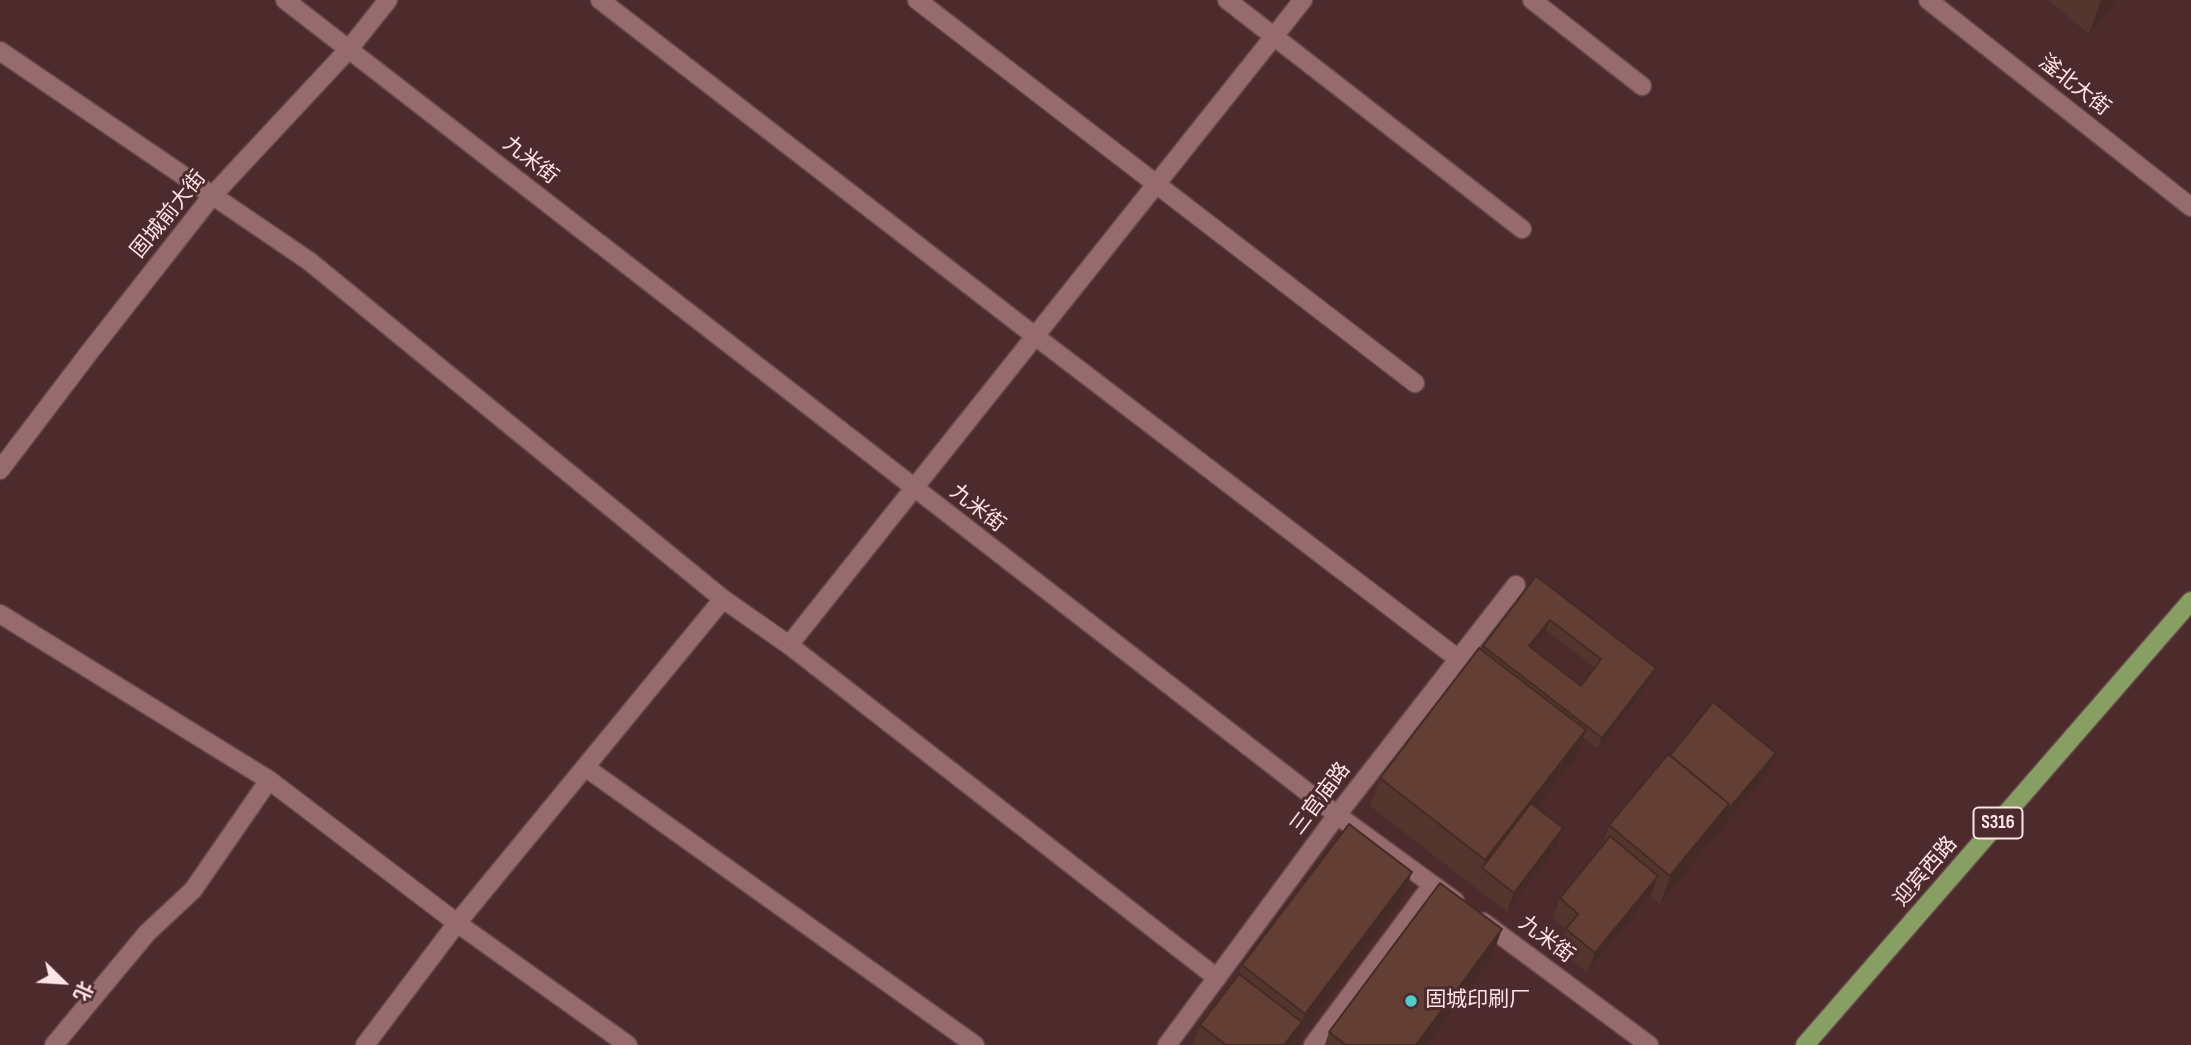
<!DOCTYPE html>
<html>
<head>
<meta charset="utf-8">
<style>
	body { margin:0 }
	#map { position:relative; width:2191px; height:1045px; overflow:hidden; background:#4d2a2c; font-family:"Sofia Sans Condensed","Noto Sans SC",sans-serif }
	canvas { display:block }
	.north { position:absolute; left:28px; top:947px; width:70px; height:70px; -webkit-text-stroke:5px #4d2a2c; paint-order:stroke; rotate:114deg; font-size:19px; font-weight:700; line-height:28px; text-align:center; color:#fde5e6 }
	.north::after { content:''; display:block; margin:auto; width:24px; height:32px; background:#fde5e6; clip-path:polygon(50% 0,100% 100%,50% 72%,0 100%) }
</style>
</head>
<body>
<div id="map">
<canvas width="2191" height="1045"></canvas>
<div class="north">北</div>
</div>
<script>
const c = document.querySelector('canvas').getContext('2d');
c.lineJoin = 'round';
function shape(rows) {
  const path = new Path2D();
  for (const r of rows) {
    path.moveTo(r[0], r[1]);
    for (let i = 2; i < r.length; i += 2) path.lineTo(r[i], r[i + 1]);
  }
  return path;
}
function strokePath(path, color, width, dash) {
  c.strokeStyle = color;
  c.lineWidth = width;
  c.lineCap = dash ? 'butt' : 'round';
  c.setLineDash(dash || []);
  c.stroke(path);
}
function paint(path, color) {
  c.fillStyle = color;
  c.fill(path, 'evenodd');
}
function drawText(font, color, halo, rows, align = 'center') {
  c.font = font + ' "Sofia Sans Condensed","Noto Sans SC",sans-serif';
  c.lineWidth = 6;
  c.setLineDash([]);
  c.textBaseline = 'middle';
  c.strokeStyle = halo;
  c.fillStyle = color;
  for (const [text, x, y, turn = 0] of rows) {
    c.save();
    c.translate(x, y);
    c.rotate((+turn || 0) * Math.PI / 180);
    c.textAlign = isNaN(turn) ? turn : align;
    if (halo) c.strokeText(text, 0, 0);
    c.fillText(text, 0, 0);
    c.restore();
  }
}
const service = shape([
	[600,0,1035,336,1457,658],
	[917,0,1415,383],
	[1227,0,1522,229],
	[1532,0,1642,86],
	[1928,0,2191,207],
	[0,51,309,261,723,599,789,645,1217,978],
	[0,614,269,780,457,923,628,1045],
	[789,645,1303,0],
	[585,767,975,1045],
	[54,1045,147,933,193,890,269,780],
	[365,1045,457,923,723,599],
	[1313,1045,1432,885]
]);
const minor = shape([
	[1167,1045,1337,815,1516,585]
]);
const tertiary = shape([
	[285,0,1337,815,1455,901],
	[0,470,88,354,212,196,349,49,388,0],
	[1483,922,1649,1045]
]);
const primary = shape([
	[1805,1045,2191,601]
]);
strokePath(service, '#66484b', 21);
strokePath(minor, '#66484b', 21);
strokePath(tertiary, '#66484b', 21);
strokePath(primary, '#66484b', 21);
strokePath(service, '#956b6d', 18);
strokePath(minor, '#956b6d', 18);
strokePath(tertiary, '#956b6d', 18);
strokePath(primary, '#879f62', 18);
paint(shape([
	[2048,0,2117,0,2089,34],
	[1536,576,1652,679,1598,749,1583,737,1575,759,1537,808,1563,828,1556,848,1507,912,1370,806,1380,778,1481,650,1483,646],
	[1546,630,1595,668,1581,686,1532,648],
	[1670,755,1768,773,1660,904,1650,896,1587,972,1559,949,1566,929,1553,918,1560,898,1601,848,1609,825],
	[1402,900,1292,1045,1192,1045,1200,1025,1239,974,1242,965],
	[1492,957,1427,1045,1325,1045,1329,1032]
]), '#54352e');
paint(shape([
	[2101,0,2117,0,2089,34],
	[1550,620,1546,630,1526,656,1529,646],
	[1656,668,1652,679,1598,749,1602,738],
	[1586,730,1575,759,1487,872,1482,868,1485,860],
	[1776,753,1768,773,1660,904,1670,876,1729,804],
	[1563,828,1556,848,1507,912,1514,893],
	[1412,872,1402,900,1295,1042,1305,1014],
	[1658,876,1651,895,1587,972,1595,953],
	[1502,929,1492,957,1427,1045,1416,1045],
	[1302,1022,1295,1042,1292,1045,1284,1045]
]), '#452b25');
const building = shape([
	[1536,576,1656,668,1602,738,1483,646,1536,576],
	[1550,620,1601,659,1581,686,1529,646,1550,620],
	[1479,648,1586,730,1485,860,1380,778,1479,648],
	[1713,702,1776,753,1726,812,1729,804,1670,755,1713,702],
	[1668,754,1729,804,1670,876,1609,825,1668,754],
	[1531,803,1563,828,1514,893,1482,868,1531,803],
	[1349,824,1412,872,1305,1014,1242,965,1349,824],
	[1610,836,1658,876,1595,953,1566,929,1578,914,1560,898,1610,836],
	[1440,883,1502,929,1416,1045,1346,1045,1329,1032,1440,883],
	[1239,974,1302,1022,1284,1045,1226,1045,1200,1025,1239,974]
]);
paint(building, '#623e35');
strokePath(building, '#452b25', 2);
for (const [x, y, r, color] of [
	[1411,1001,7,"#52cdcd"]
]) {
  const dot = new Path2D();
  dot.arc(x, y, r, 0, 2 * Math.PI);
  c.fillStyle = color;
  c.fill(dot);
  strokePath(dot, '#4d2a2c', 2.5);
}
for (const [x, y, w] of [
	[1998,823,49]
]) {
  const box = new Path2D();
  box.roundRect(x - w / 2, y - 15.5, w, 31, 5);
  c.fillStyle = '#4d2a2c';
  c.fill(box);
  strokePath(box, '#fde5e6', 2);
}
drawText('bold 19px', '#fde5e6', null, [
	["S316",1998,823]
]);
drawText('21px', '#fde5e6', '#4d2a2c', [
	["滏北大街",2074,86,38],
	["九米街",530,161,38],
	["固城前大街",169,215,-51],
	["九米街",977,509,38],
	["三官庙路",1321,799,-53],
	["迎宾西路",1926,872,-49],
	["九米街",1546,940,37]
]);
drawText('21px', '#fde5e6', '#4d2a2c', [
	["固城印刷厂",1425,1001]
], 'left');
</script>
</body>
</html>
